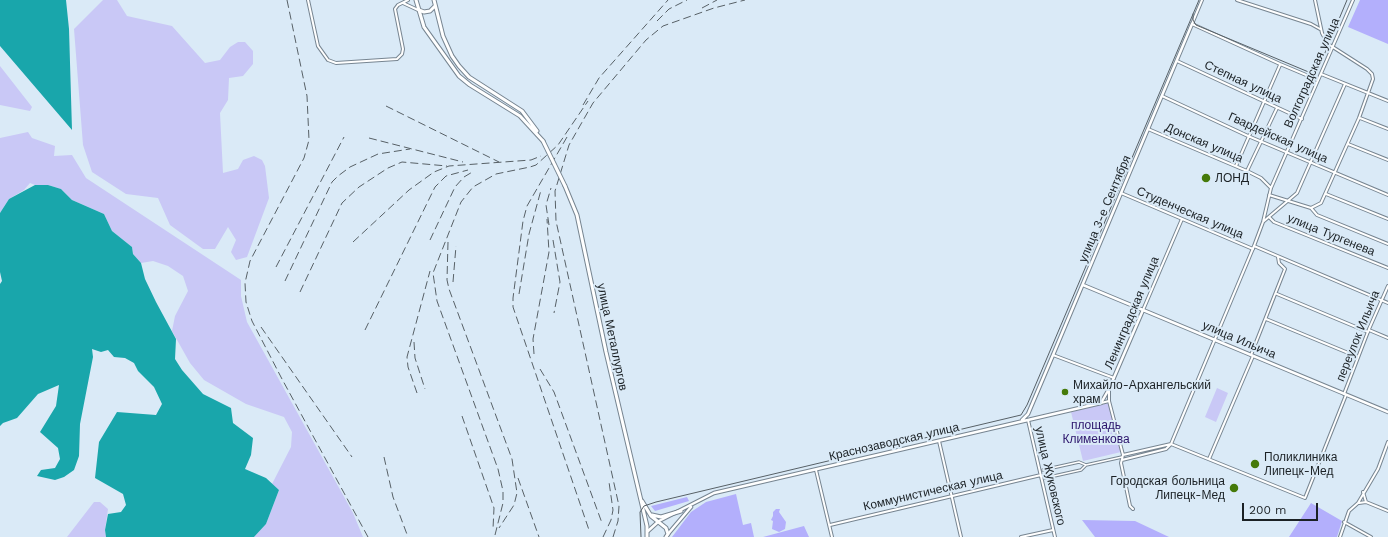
<!DOCTYPE html>
<html>
<head>
<meta charset="utf-8">
<style>
	body { margin:0 }
	#map { position:relative; width:1388px; height:537px; overflow:hidden; background:#daeaf7; font-family:"Work Sans",sans-serif }
	canvas { display:block }
	.scale { position:absolute; left:1242px; top:503px; width:76px; height:18px; box-sizing:border-box; border:2px solid #1b2125; border-top:0; padding-left:5px; font-size:12px; line-height:14px; white-space:nowrap; color:#1b2125; -webkit-text-stroke:3px #daeaf7; paint-order:stroke }
</style>
</head>
<body>
<div id="map">
<canvas width="1388" height="537"></canvas>
<div class="scale">200 m</div>
</div>
<script>
const c = document.querySelector('canvas').getContext('2d');
c.lineJoin = 'round';
function paint(path, color) {
  c.fillStyle = color;
  c.fill(path, 'evenodd');
}
function shape(rows) {
  const path = new Path2D();
  for (const r of rows) {
    path.moveTo(r[0], r[1]);
    for (let i = 2; i < r.length; i += 2) path.lineTo(r[i], r[i + 1]);
  }
  return path;
}
function strokePath(path, color, width, dash) {
  c.strokeStyle = color;
  c.lineWidth = width;
  c.lineCap = dash ? 'butt' : 'round';
  c.setLineDash(dash || []);
  c.stroke(path);
}
function drawText(font, color, halo, rows, align = 'center') {
  c.font = font + ' "Work Sans",sans-serif';
  c.lineWidth = 4;
  c.setLineDash([]);
  c.textBaseline = 'middle';
  c.strokeStyle = halo;
  c.fillStyle = color;
  for (const [text, x, y, turn = 0] of rows) {
    c.save();
    c.translate(x, y);
    c.rotate((+turn || 0) * Math.PI / 180);
    c.textAlign = isNaN(turn) ? turn : align;
    if (halo) c.strokeText(text, 0, 0);
    c.fillText(text, 0, 0);
    c.restore();
  }
}
paint(shape([
	[103,0,117,0,127,16,172,26,205,63,220,60,230,47,238,42,245,42,253,51,253,64,243,76,229,78,228,100,220,113,223,173,238,169,243,160,254,156,262,160,265,166,269,198,247,257,236,260,231,252,236,240,228,227,215,249,203,249,170,225,158,198,126,194,92,172,83,145,74,29],
	[0,66,32,107,30,111,0,105],
	[28,132,32,138,55,146,54,156,72,155,86,178,241,280,241,296,247,322,353,513,363,537,254,537,266,524,279,490,272,484,291,447,292,432,284,417,246,404,204,380,190,363,172,331,175,316,188,291,183,276,168,266,153,261,141,263,133,254,132,247,112,231,104,214,72,200,61,189,48,185,35,185,30,183,24,190,9,199,0,213,0,138],
	[1217,388,1228,393,1216,422,1205,417],
	[1109,403,1121,452,1083,461,1071,412],
	[94,502,100,502,108,509,105,530,106,537,67,537]
]), '#c9c8f6');
paint(shape([
	[1360,0,1388,0,1388,44,1348,27],
	[736,494,743,525,751,523,754,537,672,537,691,512,706,502],
	[687,497,689,501,655,511,651,506],
	[1311,503,1342,521,1337,537,1289,537],
	[776,509,780,509,779,512,786,522,785,529,779,532,772,529,773,521,771,520,773,516,773,512],
	[1082,520,1135,521,1169,537,1095,537],
	[804,526,809,537,763,537]
]), '#b3affc');
paint(shape([
	[0,0,66,0,69,29,72,130,0,46],
	[35,185,48,185,61,189,72,200,104,214,112,231,132,247,133,254,141,263,145,279,156,302,176,339,175,359,182,370,203,394,231,408,233,423,253,438,251,455,245,469,266,478,279,490,266,524,254,537,106,537,105,530,108,514,121,512,126,505,123,494,95,478,99,442,117,412,156,415,162,404,154,387,138,371,134,363,125,358,114,357,108,350,101,352,92,349,93,357,80,424,79,456,74,470,64,477,55,480,37,476,41,470,55,468,60,459,58,448,40,432,56,406,59,385,38,394,17,418,3,423,0,426,0,284,2,281,0,272,0,213,9,199]
]), '#19a6ab');
const pedestrian = shape([
	[1043,470,1079,462,1086,465,1122,457],
	[1045,478,1081,470,1086,465]
]);
const minor = shape([
	[308,0,318,46,328,60,336,63,397,59,402,54,403,49,395,9,398,5,408,0],
	[1202,0,1192,24,1280,64,1318,80],
	[1237,0,1311,24,1320,29],
	[403,3,418,10],
	[1177,61,1302,119],
	[1321,74,1388,101],
	[1162,96,1248,136,1388,195],
	[1360,118,1388,129],
	[1148,129,1247,171,1261,178,1271,188],
	[1348,144,1388,160],
	[1236,166,1280,65],
	[1247,171,1277,108],
	[1121,193,1253,249],
	[1326,194,1388,219],
	[1269,195,1311,208,1321,203,1359,118,1373,79,1372,74,1367,69,1328,44,1322,33,1315,0],
	[1311,208,1317,215,1388,244],
	[1269,217,1274,222,1388,268],
	[1264,221,1297,193,1345,84],
	[1254,246,1388,303],
	[1277,294,1368,332],
	[1143,310,1182,219],
	[1266,319,1358,357],
	[1369,330,1388,338],
	[1053,355,1114,378],
	[1251,355,1285,269,1279,263,1278,257],
	[1109,390,1109,401,1123,455,1121,463,1130,506,1133,509],
	[1344,394,1369,329,1388,286],
	[1101,403,1109,401],
	[1028,420,1055,537],
	[939,441,961,537],
	[1123,455,1171,444,1305,498,1346,395],
	[1209,459,1253,356],
	[1122,460,1166,449,1171,444,1254,246,1263,222,1271,188,1353,0],
	[816,470,832,537],
	[1363,492,1366,502],
	[1359,503,1366,502,1388,511],
	[1344,522,1371,537],
	[830,525,1041,475],
	[1021,537,1053,530],
	[1340,537,1349,511,1358,503,1378,469,1388,442]
]);
const tertiary = shape([
	[1083,285,1388,412],
	[1022,420,1028,414,1053,355,1192,24],
	[648,531,659,521,714,493,1101,403,1109,389,1143,310],
	[668,534,691,507]
]);
const secondary = shape([
	[416,0,424,27,459,76,470,85,520,116,543,141],
	[434,0,443,36,452,56,459,66,469,77,522,111,537,131],
	[419,10,424,12,430,11,435,6],
	[565,186,577,215,606,352,647,526,647,537],
	[642,501,651,516,666,528,668,534,666,537],
	[652,515,661,517,681,511]
]);
strokePath(pedestrian, '#778591', 3.5);
strokePath(minor, '#778591', 4);
strokePath(tertiary, '#778591', 4.5);
strokePath(secondary, '#778591', 5);
strokePath(pedestrian, '#fff', 1.5);
strokePath(minor, '#fff', 2);
strokePath(tertiary, '#fff', 2.5);
strokePath(secondary, '#fff', 3);
strokePath(shape([
	[1193,14,1193,20,1196,25,1311,73,1319,67,1347,0],
	[641,537,640,512,644,506,656,502,1021,415,1027,405,1199,0]
]), '#576066', 1);
strokePath(shape([
	[287,0,307,96,309,140,304,158,250,261,245,283,246,302,252,321,282,379,368,537],
	[702,8,717,0],
	[657,21,669,9,687,0],
	[583,105,599,78,668,0],
	[386,106,499,162],
	[567,137,527,206,523,221,513,298,513,307,589,530],
	[369,138,463,162],
	[549,225,546,205,551,188],
	[430,240,455,187,464,177,474,171],
	[553,240,560,282,554,313],
	[353,242,409,190,434,172,449,166,531,160,541,156],
	[448,242,447,280,449,289,512,459,517,493,514,505,499,528],
	[276,267,344,137],
	[285,281,332,182,338,176,350,167,378,154,410,149],
	[453,282,456,246],
	[300,292,342,203,359,187,388,168,402,162,447,166],
	[519,294,529,234,541,190],
	[261,327,352,457],
	[365,330,435,187,446,176,468,170],
	[414,342,415,358,425,389],
	[534,354,533,339,549,252,547,219],
	[540,369,554,392,602,523],
	[417,393,408,367,407,357,430,271],
	[462,416,494,508,493,529],
	[384,457,393,497,408,537],
	[518,478,539,537],
	[495,535,503,503,503,491,498,469,437,301,433,273,461,202,473,187,496,174,530,167,536,165,558,145,588,101],
	[603,537,611,520,613,510,609,482],
	[613,537,618,521,619,506,556,221,555,191,569,145,593,103,646,40,663,26,714,8,745,0]
]), '#576066', 1, [8, 4]);
const secondaryBridge = shape([
	[543,141,565,186]
]);
strokePath(secondaryBridge, '#778591', 5, []);
strokePath(secondaryBridge, '#fff', 3);
for (const [x, y, r, color] of [
	[1206,178,5,"#457a0a"],
	[1065,392,4,"#457a0a"],
	[1255,464,5,"#457a0a"],
	[1234,488,5,"#457a0a"]
]) {
  const dot = new Path2D();
  dot.arc(x, y, r, 0, 2 * Math.PI);
  c.fillStyle = color;
  c.fill(dot);
  strokePath(dot, '#daeaf7', 1.5);
}
drawText('12px', '#1b2125', '#daeaf7', [
	["Волгоградская улица",1312,73,-66],
	["Степная улица",1243,82,25],
	["Гвардейская улица",1278,138,24],
	["Донская улица",1204,143,23],
	["улица 3-е Сентября",1105,209,-67],
	["Студенческая улица",1190,213,23],
	["улица Тургенева",1331,235,22],
	["Ленинградская улица",1132,313,-67],
	["переулок Ильича",1358,336,-68],
	["улица Металлургов",612,337,78],
	["улица Ильича",1239,340,23],
	["Краснозаводская улица",894,442,-13],
	["улица Жуковского",1050,476,77],
	["Коммунистическая улица",933,491,-13]
]);
drawText('12px', '#1b2125', '#daeaf7', [
	["ЛОНД",1215,178],
	["Михайло-Архангельский",1073,385],
	["храм",1073,399],
	["Поликлиника",1264,457],
	["Липецк-Мед",1264,471],
	["Городская больница",1225,481,"right"],
	["Липецк-Мед",1225,495,"right"]
], 'left');
drawText('12px', '#2b146b', '#daeaf7', [
	["площадь",1096,425],
	["Клименкова",1096,439]
]);
</script>
</body>
</html>
